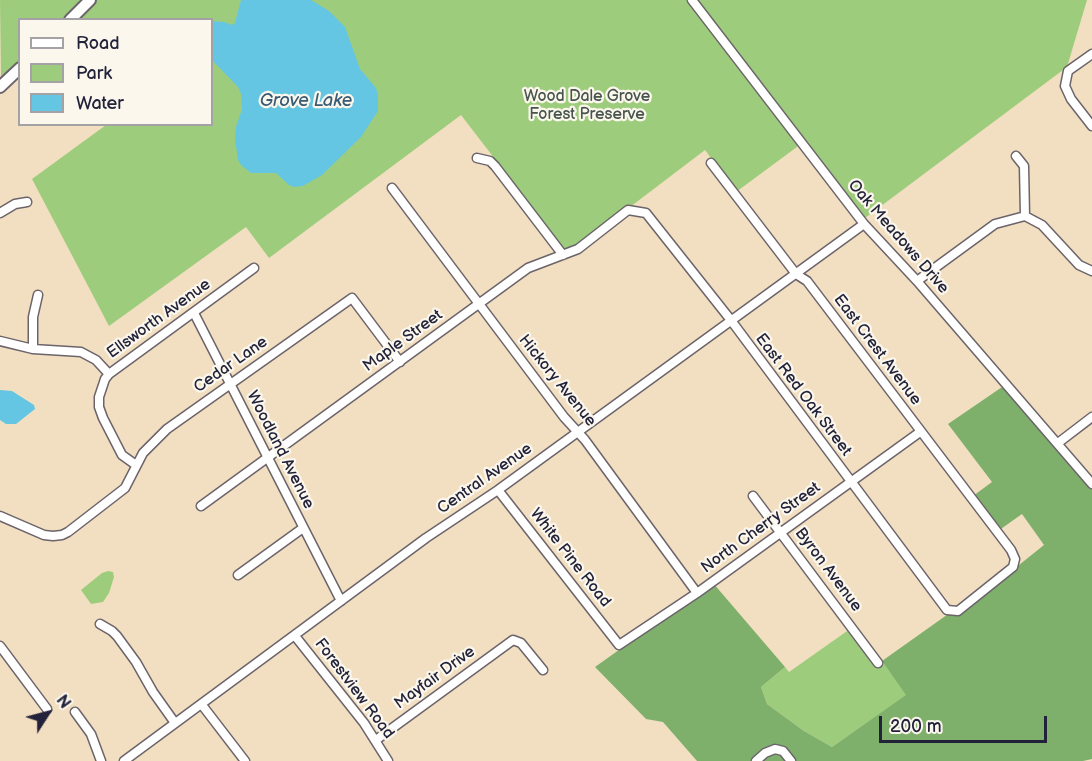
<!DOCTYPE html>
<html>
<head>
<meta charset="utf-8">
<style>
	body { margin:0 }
	#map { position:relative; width:1092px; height:761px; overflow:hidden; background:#f2dec0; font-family:"Balsamiq Sans",sans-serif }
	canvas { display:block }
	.legend { position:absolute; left:18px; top:18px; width:195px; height:108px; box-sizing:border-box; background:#fbf7ec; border:2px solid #a4a2a5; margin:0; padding:8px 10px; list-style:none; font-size:18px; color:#22223b }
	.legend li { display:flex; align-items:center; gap:12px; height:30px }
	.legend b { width:30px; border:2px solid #a4a2a5 }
	.north { position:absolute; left:18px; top:683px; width:60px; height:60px; -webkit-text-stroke:4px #fbf7ec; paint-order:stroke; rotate:54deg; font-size:16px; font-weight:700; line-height:24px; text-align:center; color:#22223b }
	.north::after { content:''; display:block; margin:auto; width:21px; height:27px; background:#22223b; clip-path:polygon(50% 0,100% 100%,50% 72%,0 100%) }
	.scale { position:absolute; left:879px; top:716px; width:168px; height:27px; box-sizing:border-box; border:3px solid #22223b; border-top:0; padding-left:8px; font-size:18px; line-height:21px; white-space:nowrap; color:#22223b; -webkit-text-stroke:4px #fbf7ec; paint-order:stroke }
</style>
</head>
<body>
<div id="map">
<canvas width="1092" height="761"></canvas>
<ul class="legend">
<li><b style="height:8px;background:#fff"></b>Road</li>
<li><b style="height:16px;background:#9dcd7c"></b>Park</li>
<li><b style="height:16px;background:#64c6e2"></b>Water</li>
</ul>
<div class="north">N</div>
<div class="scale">200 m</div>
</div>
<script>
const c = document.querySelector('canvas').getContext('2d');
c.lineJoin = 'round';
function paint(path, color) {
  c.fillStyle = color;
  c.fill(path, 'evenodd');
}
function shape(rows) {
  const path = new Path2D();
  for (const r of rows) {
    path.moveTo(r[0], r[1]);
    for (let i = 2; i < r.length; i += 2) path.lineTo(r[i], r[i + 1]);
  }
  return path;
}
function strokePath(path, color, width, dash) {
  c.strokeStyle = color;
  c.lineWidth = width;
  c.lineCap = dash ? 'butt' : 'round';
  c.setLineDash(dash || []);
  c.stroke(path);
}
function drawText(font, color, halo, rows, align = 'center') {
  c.font = font + ' "Balsamiq Sans",sans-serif';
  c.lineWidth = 4.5;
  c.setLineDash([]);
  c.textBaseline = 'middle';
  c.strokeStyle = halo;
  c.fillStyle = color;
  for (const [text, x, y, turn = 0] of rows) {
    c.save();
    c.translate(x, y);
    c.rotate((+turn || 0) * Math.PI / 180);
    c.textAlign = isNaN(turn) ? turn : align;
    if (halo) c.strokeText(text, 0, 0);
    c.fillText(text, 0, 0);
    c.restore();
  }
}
paint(shape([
	[0,0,83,0,63,19,20,20,19,62,7,74,1,77],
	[95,0,1087,0,1067,67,865,218,805,141,736,192,705,150,630,207,579,244,565,250,461,115,269,258,246,227,109,326,32,179,106,125,212,124,212,20,76,19],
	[108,571,113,572,114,577,109,593,103,602,91,604,81,590,102,573],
	[850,629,878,665,882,661,907,695,832,747,804,731,767,704,761,687,785,667,789,672]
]), '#9dcd7c');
paint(shape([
	[1005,385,1092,489,1092,759,1083,761,697,761,663,722,646,719,595,667,713,583,785,667,761,687,767,704,804,731,832,747,906,695,882,661,951,612,959,613,1044,545,1022,514,998,531,973,496,992,482,948,424]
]), '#7eb06c');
paint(shape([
	[241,0,311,0,329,11,345,27,360,69,376,88,378,95,378,111,361,137,322,175,303,186,294,187,289,185,276,173,251,173,241,165,238,160,235,139,236,127,242,109,241,94,238,87,212,60,212,21,224,22,232,25,235,23],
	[0,390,12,391,34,405,35,409,16,424,6,424,0,420]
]), '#64c6e2');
const minor = shape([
	[692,0,864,224,917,281,1092,484],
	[1092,54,1068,71,1065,86,1071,99,1092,126],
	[1016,156,1024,166,1025,216],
	[477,158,490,161,495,166,563,255],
	[392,188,564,417,585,440,697,593],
	[0,213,15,204,27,202],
	[917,281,995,224,1025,216,1042,225,1079,265,1092,271],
	[194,313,341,601],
	[0,341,33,349,81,352,96,360,109,374],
	[33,349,33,317,38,295],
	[1058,443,1092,417],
	[136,465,122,455,103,418,99,407,99,397,105,379,109,374,254,268],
	[498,490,619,645,697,593,920,432],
	[753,496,878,663],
	[201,506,528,268,578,249,628,210,646,213,730,319,947,610,958,611,1013,567,1015,559,1011,550,807,281,796,274,711,163],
	[0,516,44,535,53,536,62,535,68,532,125,488,143,453,167,429,352,298,400,362],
	[238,575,303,528],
	[100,624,112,631,117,636,136,662,153,692,175,723],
	[295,636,364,723,388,761],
	[0,646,47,709],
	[202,705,245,761],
	[75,712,91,734,101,761],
	[376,740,513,640,521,643,543,670],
	[124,761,426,538,498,490,864,224],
	[756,761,765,753,775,749,783,751,791,761]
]);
const major = shape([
	[70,20,90,0],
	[0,87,20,68]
]);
strokePath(minor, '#6b646a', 11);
strokePath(major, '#6b646a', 14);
strokePath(minor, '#fff', 8);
strokePath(major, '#fff', 10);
drawText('16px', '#47554e', '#fbf7ec', [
	["Wood Dale Grove",587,97],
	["Forest Preserve",587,115]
]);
drawText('16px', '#22223b', '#fbf7ec', [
	["Oak Meadows Drive",898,237,49],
	["Ellsworth Avenue",159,319,-36],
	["Maple Street",403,341,-36],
	["East Crest Avenue",877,350,53],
	["Cedar Lane",231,365,-35],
	["Hickory Avenue",557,381,51],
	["East Red Oak Street",803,395,53],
	["Woodland Avenue",280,450,63],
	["Central Avenue",485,479,-35],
	["North Cherry Street",761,528,-36],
	["White Pine Road",570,558,52],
	["Byron Avenue",828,570,53],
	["Mayfair Drive",435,678,-36],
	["Forestview Road",354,689,53]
]);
drawText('italic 18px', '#395b75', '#fbf7ec', [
	["Grove Lake",306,101]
]);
</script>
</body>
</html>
